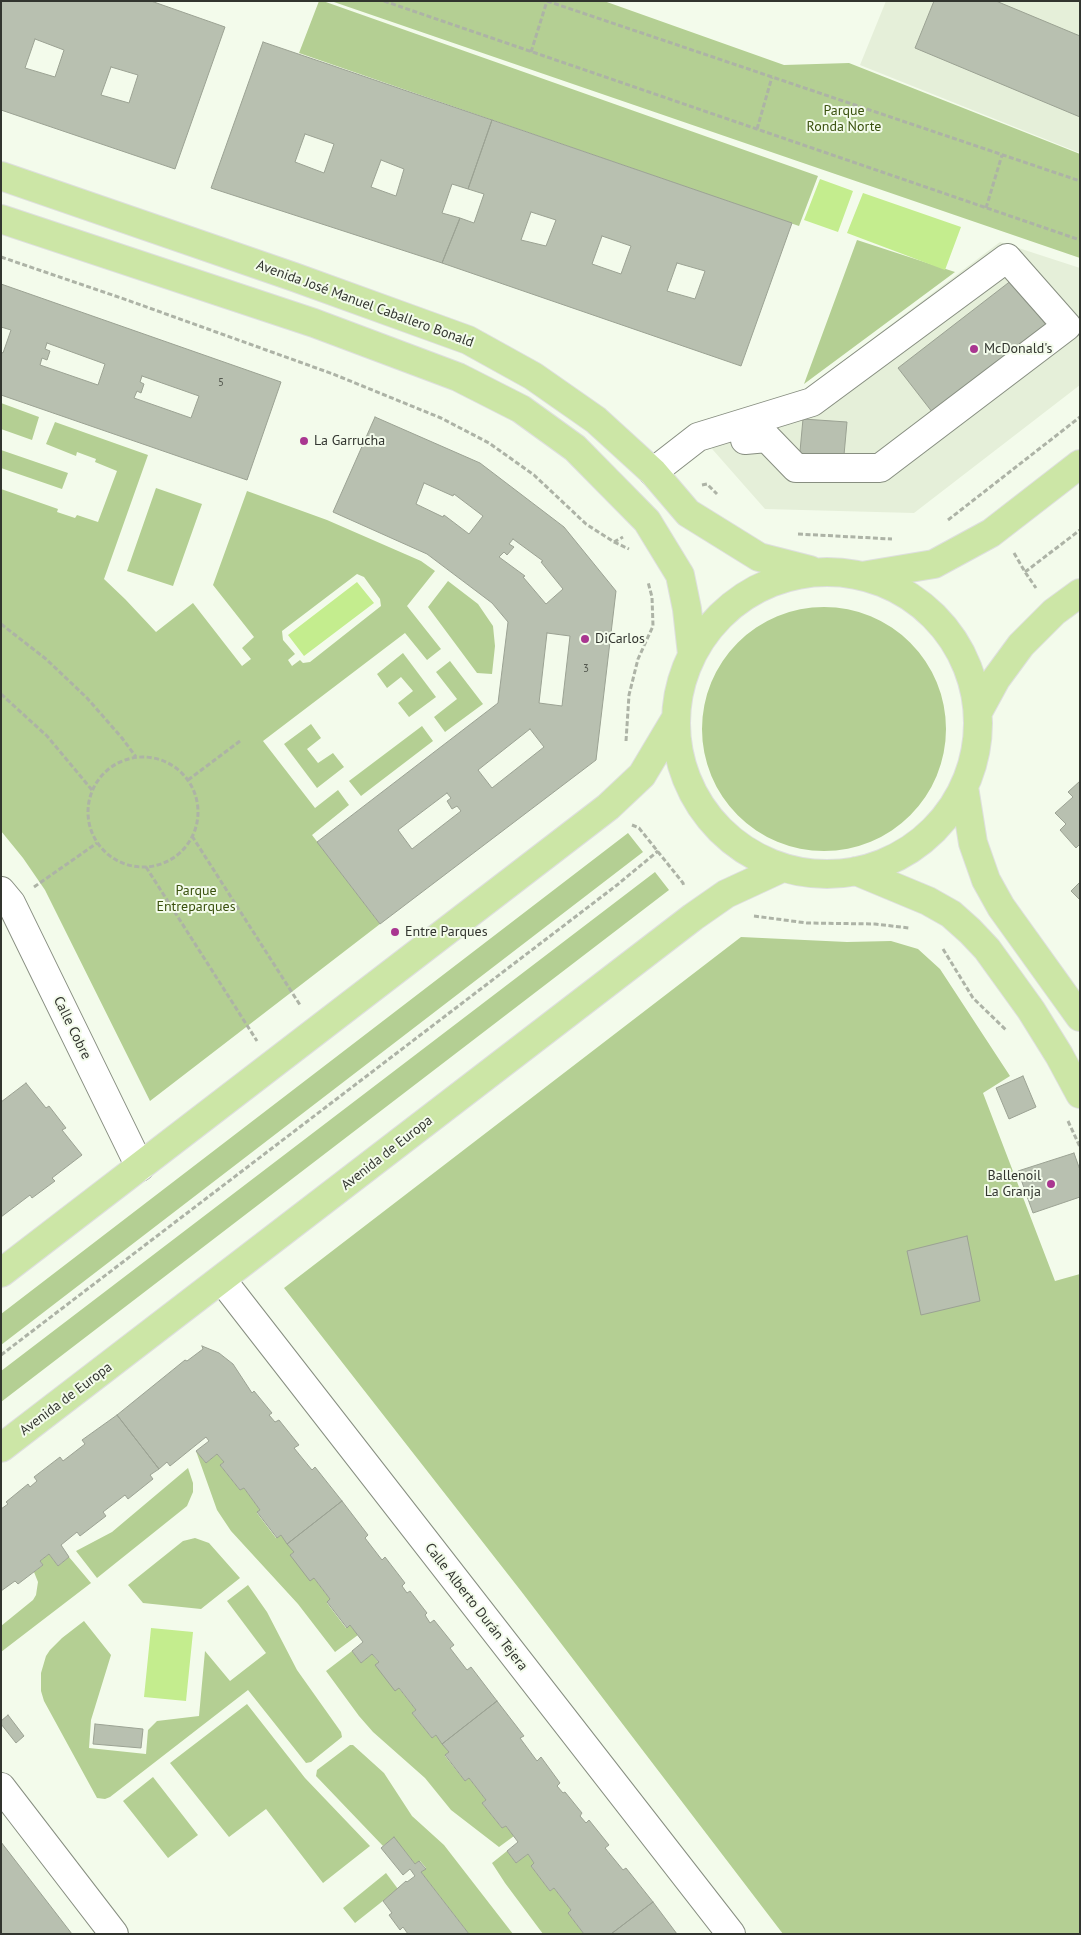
<!DOCTYPE html>
<html>
<head>
<meta charset="utf-8">
<style>
	body { margin:0 }
	#map { position:relative; width:1081px; height:1935px; overflow:hidden; background:#f3fbeb; font-family:"PT Sans",sans-serif }
	canvas { display:block }
	.frame { position:absolute; inset:0; border:2px solid #32352f; pointer-events:none }
</style>
</head>
<body>
<div id="map">
<canvas width="1081" height="1935"></canvas>
<div class="frame"></div>
</div>
<script>
const c = document.querySelector('canvas').getContext('2d');
c.lineJoin = 'round';
function paint(path, color) {
  c.fillStyle = color;
  c.fill(path, 'evenodd');
}
function shape(rows) {
  const path = new Path2D();
  for (const r of rows) {
    if (r.length === 3) {
      path.moveTo(r[0] + r[2], r[1]);
      path.arc(r[0], r[1], r[2], 0, 2 * Math.PI);
      continue;
    }
    path.moveTo(r[0], r[1]);
    for (let i = 2; i < r.length; i += 2) path.lineTo(r[i], r[i + 1]);
  }
  return path;
}
function strokePath(path, color, width, dash) {
  c.strokeStyle = color;
  c.lineWidth = width;
  c.lineCap = dash ? 'butt' : 'round';
  c.setLineDash(dash || []);
  c.stroke(path);
}
function drawText(font, color, halo, rows, align = 'center') {
  c.font = font + ' "PT Sans",sans-serif';
  c.lineWidth = 4;
  c.setLineDash([]);
  c.textBaseline = 'middle';
  c.strokeStyle = halo;
  c.fillStyle = color;
  for (const [text, x, y, turn = 0] of rows) {
    c.save();
    c.translate(x, y);
    c.rotate((+turn || 0) * Math.PI / 180);
    c.textAlign = isNaN(turn) ? turn : align;
    if (halo) c.strokeText(text, 0, 0);
    c.fillText(text, 0, 0);
    c.restore();
  }
}
paint(shape([
	[886,1,1080,1,1080,153,860,65],
	[1000,242,1080,268,1080,385,914,513,765,509,691,425,803,391]
]), '#e5efd9');
paint(shape([
	[319,1,323,1,818,176,799,226,299,53],
	[331,1,604,1,784,65,849,63,1080,154,1080,258],
	[857,240,955,272,804,384],
	[1,403,39,417,32,440,1,429],
	[55,422,148,455,104,579,125,599,156,632,193,603,242,666,251,659,242,648,254,637,213,585,247,491,327,520,421,561,435,571,407,606,441,649,427,660,405,633,263,741,315,808,338,790,349,805,312,835,380,924,150,1101,45,890,23,858,1,831,1,489,58,509,57,512,75,518,77,515,98,522,117,471,95,462,96,459,77,452,76,456,46,444],
	[357,574,364,577,380,599,381,606,310,662,303,663,300,660,292,666,288,660,295,654,283,640,282,631],
	[1,450,68,473,62,489,1,468],
	[156,488,202,504,173,586,127,571],
	[448,581,478,604,493,626,495,646,492,674,477,673,428,607],
	[824,729,122],
	[403,653,436,697,409,717,398,703,413,691,401,677,387,688,377,674],
	[450,661,483,704,445,732,434,717,457,699,436,672],
	[311,724,321,738,307,749,318,763,333,753,344,767,317,788,284,744],
	[422,726,433,741,361,796,349,781],
	[628,833,643,852,1,1345,1,1314],
	[655,872,669,890,1,1402,1,1371],
	[741,937,847,942,891,941,918,949,940,969,1010,1076,983,1093,1055,1281,1080,1274,1080,1934,783,1934,521,1591,284,1288],
	[196,1451,206,1463,217,1454,224,1462,220,1465,240,1490,244,1488,260,1510,257,1513,276,1538,281,1535,294,1552,290,1555,314,1578,330,1599,327,1603,346,1628,350,1625,358,1635,335,1652,298,1604,231,1531,217,1510],
	[188,1468,193,1483,193,1492,187,1506,97,1578,76,1551,112,1532],
	[195,1538,209,1543,240,1578,201,1609,143,1603,128,1585,183,1541],
	[49,1554,58,1566,69,1557,91,1583,1,1652,1,1626,33,1600,36,1595,38,1582,34,1572,43,1565,40,1561],
	[248,1585,267,1612,297,1670,341,1732,342,1737,311,1762,306,1763,248,1690,110,1797,105,1799,97,1798,44,1701,41,1691,41,1673,46,1656,50,1650,62,1638,84,1621,111,1655,91,1720,89,1748,146,1754,148,1730,157,1721,199,1716,205,1651,230,1681,266,1653,227,1601],
	[352,1651,361,1663,372,1654,416,1710,412,1713,432,1738,436,1735,449,1752,445,1756,465,1781,469,1778,486,1800,482,1803,502,1828,506,1826,514,1836,499,1847,451,1810,425,1778,373,1732,359,1716,326,1671],
	[247,1704,305,1778,370,1846,323,1883,266,1809,229,1837,170,1763],
	[350,1745,353,1745,384,1773,412,1816,444,1845,513,1934,469,1934,421,1872,426,1868,420,1861,415,1864,394,1838,383,1846,316,1776,317,1770],
	[153,1777,198,1835,168,1858,123,1801],
	[507,1851,516,1863,528,1854,534,1863,531,1866,550,1891,554,1888,571,1910,568,1913,584,1934,543,1934,505,1883,492,1863],
	[386,1873,398,1889,355,1923,343,1908]
]), '#b4cf93');
paint(shape([
	[820,179,853,191,838,232,804,220],
	[863,193,961,227,945,270,847,233],
	[357,582,374,603,304,656,288,635],
	[151,1628,193,1632,186,1701,144,1697]
]), '#c4ed8e');
const building = shape([
	[1,1,151,1,225,27,175,169,1,110,1,1],
	[35,39,64,50,55,77,25,68,35,39],
	[111,67,138,75,129,103,101,95,111,67],
	[934,1,996,1,1080,36,1080,117,915,48,934,1],
	[263,42,492,120,468,189,452,184,442,213,460,218,442,263,211,188,263,42],
	[305,134,334,144,324,173,295,162,305,134],
	[381,160,404,169,396,196,371,187,381,160],
	[492,120,792,223,741,366,442,263,460,218,474,223,484,194,468,189,492,120],
	[531,212,556,220,546,246,521,240,531,212],
	[602,236,631,246,621,274,592,264,602,236],
	[677,263,705,271,695,299,667,291,677,263],
	[1012,280,1049,329,936,417,898,368,1012,280],
	[1,284,281,382,247,480,1,395,1,352,3,353,11,330,1,327,1,284],
	[47,343,105,364,98,385,40,365,42,358,47,360,50,351,45,349,47,343],
	[142,376,199,396,191,418,134,398,137,391,141,393,144,384,140,382,142,376],
	[375,417,480,463,564,527,616,591,596,760,380,924,317,842,498,703,508,622,492,603,427,554,333,512,375,417],
	[424,483,453,496,454,494,483,516,469,534,444,515,443,517,416,504,424,483],
	[513,539,543,561,541,562,563,589,546,604,523,577,525,576,499,557,504,552,507,555,514,547,509,544,513,539],
	[547,633,570,636,562,706,539,703,547,633],
	[530,729,544,747,492,788,478,770,530,729],
	[447,793,451,798,447,801,452,809,457,806,461,811,412,849,398,830,447,793],
	[803,419,847,422,843,466,799,462,803,419],
	[1080,781,1080,844,1076,848,1060,830,1066,824,1055,813,1073,797,1068,792,1080,781],
	[1080,882,1080,900,1071,891,1080,882],
	[1023,1076,1036,1107,1009,1119,996,1088,1023,1076],
	[26,1083,46,1108,49,1106,66,1128,62,1130,82,1155,52,1178,55,1181,32,1198,30,1195,1,1217,1,1102,26,1083],
	[1074,1153,1080,1170,1080,1197,1033,1213,1018,1171,1074,1153],
	[967,1236,980,1301,921,1315,907,1251,967,1236],
	[202,1346,219,1353,233,1364,252,1393,254,1391,272,1413,269,1415,275,1422,279,1420,299,1445,294,1448,312,1470,315,1467,342,1501,287,1544,281,1535,277,1538,257,1512,260,1510,244,1488,240,1490,220,1465,224,1462,217,1454,206,1463,196,1451,209,1441,206,1437,170,1466,167,1462,159,1469,117,1415,185,1360,187,1361,203,1349,202,1346],
	[117,1415,159,1469,150,1475,153,1479,128,1499,125,1495,103,1512,106,1516,80,1536,77,1532,61,1545,69,1557,58,1566,49,1554,40,1561,43,1565,18,1584,15,1581,1,1591,1,1509,8,1504,6,1502,28,1484,30,1487,37,1481,34,1477,60,1457,63,1461,85,1444,82,1440,117,1415],
	[342,1501,368,1535,365,1538,382,1560,385,1557,405,1583,402,1586,407,1593,410,1591,427,1613,425,1615,430,1623,434,1620,454,1645,450,1648,467,1670,471,1667,497,1701,442,1744,436,1735,432,1738,412,1713,416,1710,399,1688,395,1691,375,1665,379,1662,372,1654,361,1663,352,1651,363,1642,350,1625,347,1628,327,1602,330,1599,314,1578,310,1581,290,1555,294,1552,287,1544,342,1501],
	[497,1701,524,1736,520,1738,537,1761,541,1757,560,1783,557,1786,563,1793,565,1792,582,1813,580,1816,586,1823,589,1820,609,1845,605,1848,623,1870,626,1868,653,1902,611,1934,584,1934,568,1913,571,1910,554,1888,550,1891,531,1866,534,1863,528,1854,516,1863,507,1851,518,1842,506,1826,502,1828,482,1803,486,1800,469,1778,465,1781,445,1755,449,1752,442,1744,497,1701],
	[8,1715,24,1736,16,1743,1,1724,1,1721,8,1715],
	[95,1724,143,1729,141,1748,93,1744,95,1724],
	[394,1837,415,1864,419,1861,426,1869,421,1872,469,1934,408,1934,403,1927,400,1930,389,1915,392,1913,383,1901,406,1881,407,1882,415,1876,410,1869,403,1875,381,1848,394,1837],
	[1,1842,72,1934,1,1934,1,1842],
	[653,1902,677,1934,611,1934,653,1902]
]);
paint(building, '#b8c0b0');
strokePath(building, '#9ba293', 1);
const minor = shape([
	[653,472,698,437,812,402,1007,258,1067,326,880,468,796,468,767,438,745,440],
	[1,891,11,903,140,1167],
	[222,1280,731,1934],
	[1,1787,114,1934]
]);
const major = shape([
	[1,176,294,277,468,340,533,376,596,420,653,472,688,513,759,557,810,570],
	[1,219,314,323,458,377,521,409,575,448,647,521,680,575,687,609,692,654],
	[827,723,151],
	[862,576,934,564,991,533,1080,464],
	[978,712,996,679,1021,645,1054,612,1080,593],
	[964,787,973,843,986,880,1001,907,1080,1017],
	[856,871,928,901,951,914,970,931,987,949,1031,1010,1059,1055,1080,1094],
	[1,1273,608,807,642,775,676,718],
	[1,1448,693,917,726,894,780,869]
]);
strokePath(minor, '#878e80', 30);
strokePath(major, '#dedfde', 30);
strokePath(shape([
	[384,1,1080,240],
	[547,1,1080,181],
	[531,52,547,1],
	[757,129,772,77],
	[986,208,1002,155],
	[1,257,127,300,333,374,441,418,489,443,534,475,586,524,614,542,623,537],
	[702,485,707,484,717,494],
	[948,520,1080,417],
	[798,534,892,539],
	[614,542,629,549],
	[1014,553,1025,572,1036,588],
	[1025,572,1080,530],
	[1,624,46,659,87,698,122,738,136,757],
	[1,694,47,736,92,790],
	[626,741,629,695,638,659,653,626,652,597,648,582],
	[143,812,55],
	[188,780,240,741],
	[632,825,639,828,683,883,684,887],
	[192,836,300,1005],
	[146,867,257,1041],
	[34,887,97,843],
	[754,916,807,923,875,924,909,928],
	[943,949,973,998,1006,1030],
	[1068,1121,1080,1147],
	[1,1355,617,885,658,851]
]), '#adb3a6', 3, [5, 2.5]);
strokePath(minor, '#fff', 28);
strokePath(major, '#cce6a6', 28);
for (const [x, y, r, color] of [
	[974,349,5,"#a93690"],
	[304,441,5,"#a93690"],
	[585,639,5,"#a93690"],
	[395,932,5,"#a93690"],
	[1051,1184,5,"#a93690"]
]) {
  const dot = new Path2D();
  dot.arc(x, y, r, 0, 2 * Math.PI);
  c.fillStyle = color;
  c.fill(dot);
  strokePath(dot, '#f3fbeb', 2);
}
drawText('11px', '#54584f', null, [
	["5",221,383],
	["3",586,669]
]);
drawText('14px', '#3a510e', '#f3fbeb', [
	["Parque",844,111],
	["Ronda Norte",844,127],
	["Parque",196,891],
	["Entreparques",196,907]
]);
drawText('14px', '#32352f', '#f3fbeb', [
	["Avenida José Manuel Caballero Bonald",365,304,20],
	["Calle Cobre",72,1028,64],
	["Avenida de Europa",387,1153,-38],
	["Avenida de Europa",66,1399,-37],
	["Calle Alberto Durán Tejera",476,1607,52]
]);
drawText('14px', '#32352f', '#f3fbeb', [
	["McDonald's",984,349],
	["La Garrucha",314,441],
	["DiCarlos",595,639],
	["Entre Parques",405,932],
	["Ballenoil",1041,1176,"right"],
	["La Granja",1041,1192,"right"]
], 'left');
</script>
</body>
</html>
